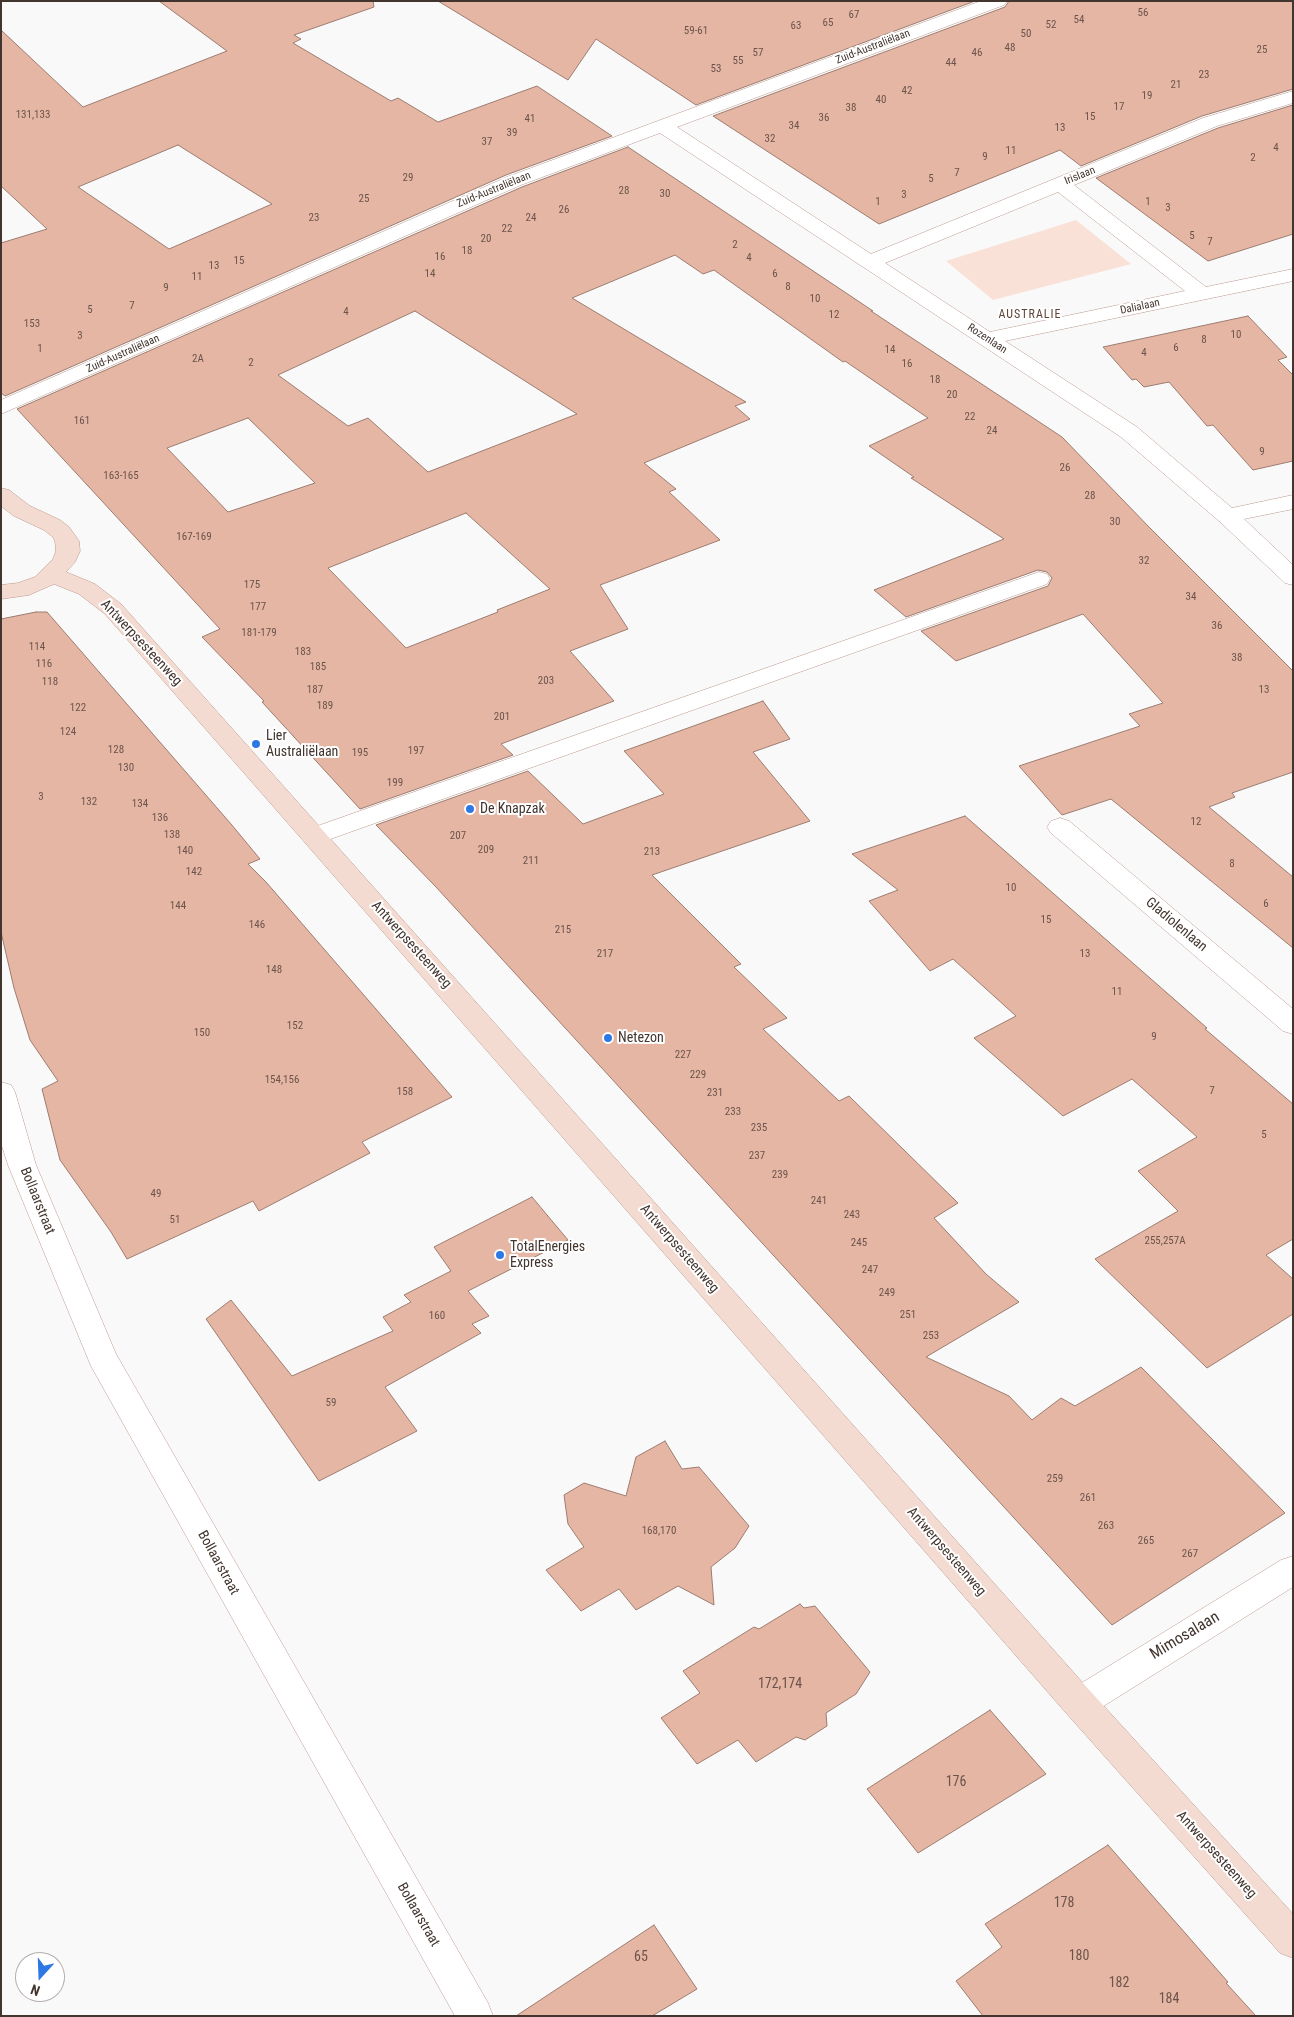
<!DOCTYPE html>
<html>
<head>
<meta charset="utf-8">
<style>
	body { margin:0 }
	#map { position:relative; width:1294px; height:2017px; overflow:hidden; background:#f9f9f9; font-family:"Roboto Condensed",sans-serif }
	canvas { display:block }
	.frame { position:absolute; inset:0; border:2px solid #42342e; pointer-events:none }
	.north { position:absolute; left:15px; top:1952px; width:50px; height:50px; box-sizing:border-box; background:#fff; border:1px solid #b3aeab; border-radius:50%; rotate:200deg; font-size:14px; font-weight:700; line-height:20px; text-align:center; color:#42342e }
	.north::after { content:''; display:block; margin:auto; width:18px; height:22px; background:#2d78e4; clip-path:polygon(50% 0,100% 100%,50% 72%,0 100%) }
</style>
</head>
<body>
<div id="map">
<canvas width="1294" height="2017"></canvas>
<div class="frame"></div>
<div class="north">N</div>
</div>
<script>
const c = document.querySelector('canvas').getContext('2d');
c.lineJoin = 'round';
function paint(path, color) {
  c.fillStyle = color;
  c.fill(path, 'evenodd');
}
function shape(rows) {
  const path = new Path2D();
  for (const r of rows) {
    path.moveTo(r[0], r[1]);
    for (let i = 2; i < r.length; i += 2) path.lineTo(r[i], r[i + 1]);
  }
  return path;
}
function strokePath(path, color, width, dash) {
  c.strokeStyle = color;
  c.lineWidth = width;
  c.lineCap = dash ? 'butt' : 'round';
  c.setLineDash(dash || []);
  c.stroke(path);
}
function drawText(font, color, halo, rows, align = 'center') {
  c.font = font + ' "Roboto Condensed",sans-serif';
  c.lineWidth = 4;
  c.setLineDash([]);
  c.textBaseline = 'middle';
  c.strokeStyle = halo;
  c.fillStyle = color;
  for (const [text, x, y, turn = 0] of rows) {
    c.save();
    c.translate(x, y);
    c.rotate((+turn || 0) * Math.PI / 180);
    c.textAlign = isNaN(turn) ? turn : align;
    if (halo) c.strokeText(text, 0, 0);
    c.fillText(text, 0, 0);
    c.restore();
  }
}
paint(shape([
	[1076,220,1131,264,993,300,946,261]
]), '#fae1d8');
const building = shape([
	[159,1,373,1,374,7,294,35,301,39,293,43,391,101,398,98,438,122,537,86,612,136,506,175,5,396,1,393,1,243,47,229,1,186,1,30,83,107,227,51,159,1],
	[178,145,272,204,169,249,78,187,178,145],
	[438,1,975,1,696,105,596,39,568,80,438,1],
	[1009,1,1293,1,1293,89,1202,116,1081,166,1060,150,879,224,713,116,1005,7,1009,1],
	[1293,105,1293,234,1208,261,1096,178,1218,128,1293,105],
	[628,147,873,311,871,311,1062,437,1150,528,1293,671,1293,772,1232,793,1235,797,1209,807,1293,877,1293,948,1111,799,1062,815,1019,766,1140,726,1129,714,1163,703,1083,614,956,661,921,631,1048,586,1052,578,1047,572,1038,570,906,617,874,590,1004,539,911,478,914,477,869,446,928,418,845,361,843,362,714,270,703,274,675,255,572,298,746,402,735,406,750,419,644,463,676,489,669,492,720,540,600,585,628,629,570,651,614,701,501,744,513,755,360,809,262,702,264,701,202,637,220,629,17,409,522,187,628,147],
	[415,311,577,414,428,472,368,418,348,426,278,375,415,311],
	[248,418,315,483,228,512,167,448,248,418],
	[466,513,550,589,497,610,498,612,406,648,328,568,466,513],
	[1248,316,1287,357,1278,360,1293,375,1293,461,1253,470,1213,425,1207,426,1169,382,1144,387,1136,379,1132,380,1103,347,1248,316],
	[36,612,47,612,231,824,260,859,248,864,266,882,452,1097,362,1142,370,1153,259,1211,253,1201,127,1259,111,1232,60,1160,42,1089,58,1081,30,1040,14,988,1,932,1,619,36,612],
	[763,701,790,739,753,752,810,821,652,875,741,964,734,967,787,1018,763,1029,839,1101,849,1096,958,1203,934,1218,986,1274,1019,1302,926,1357,1009,1396,1032,1420,1061,1398,1075,1406,1141,1367,1285,1513,1112,1625,436,887,376,825,528,771,583,824,664,794,624,751,763,701],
	[965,816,1207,1028,1205,1029,1293,1104,1293,1239,1266,1255,1293,1279,1293,1314,1207,1368,1095,1259,1178,1211,1138,1171,1197,1137,1132,1079,1063,1116,974,1038,1016,1016,953,959,930,971,869,901,898,890,852,854,965,816],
	[532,1197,568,1240,468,1291,489,1316,472,1324,481,1333,385,1387,417,1431,319,1481,206,1319,231,1300,292,1376,393,1331,383,1317,411,1302,404,1295,451,1271,434,1247,532,1197],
	[665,1441,682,1469,699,1467,749,1526,735,1548,711,1567,714,1605,678,1586,636,1610,619,1589,581,1611,546,1570,584,1547,568,1524,564,1495,584,1483,626,1496,636,1457,665,1441],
	[800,1604,804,1608,815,1606,870,1672,856,1694,826,1713,827,1726,805,1740,796,1737,756,1762,738,1740,697,1764,661,1718,700,1693,683,1671,754,1627,759,1629,800,1604],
	[990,1710,1046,1774,918,1853,867,1789,990,1710],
	[1108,1845,1228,1982,1226,1983,1256,2016,983,2016,956,1981,1002,1947,985,1924,1108,1845],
	[654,1925,697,1989,652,2016,516,2016,654,1925]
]);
paint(building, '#e6b6a4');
strokePath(building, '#9d7c70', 1);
const lane = shape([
	[1039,572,1047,574,1050,579,1047,584,322,842,314,844,306,842,302,836,306,830,1039,572]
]);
const street = shape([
	[981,1,1007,1,1004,5,677,127,871,254,1203,118,1293,91,1293,103,1217,126,1074,185,1206,287,1293,269,1293,281,1005,341,1137,427,1232,508,1293,495,1293,509,1244,519,1293,565,1293,585,1285,583,1219,521,1121,437,660,133,521,185,1,414,1,400,507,177,981,1],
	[1058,192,1185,291,990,332,885,263,1058,192],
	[1060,818,1069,821,1293,1009,1293,1034,1283,1031,1051,833,1047,827,1051,821,1060,818],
	[1,1082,11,1085,15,1092,36,1165,116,1354,488,2003,493,2016,455,2016,91,1366,8,1165,1,1143,1,1082],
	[1293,1556,1293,1587,1091,1714,1079,1718,1067,1714,1062,1703,1067,1692,1281,1560,1293,1556]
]);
const secondary = shape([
	[1,488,9,490,30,506,60,520,69,527,79,541,80,551,75,562,66,572,95,584,121,604,1091,1692,1293,1914,1293,1958,1280,1953,1067,1714,105,614,79,594,54,584,29,595,1,599,1,585,18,583,35,577,53,559,56,551,55,541,53,537,44,530,14,516,1,506,1,488]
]);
strokePath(lane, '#bb998d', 1);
strokePath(street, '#bb998d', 1);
strokePath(secondary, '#bb998d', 1);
paint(lane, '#fff');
paint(street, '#fff');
paint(secondary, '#f4dbd2');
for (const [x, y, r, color] of [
	[256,744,5,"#2d78e4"],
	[470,809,5,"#2d78e4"],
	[608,1038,5,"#2d78e4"],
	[500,1255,5,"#2d78e4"]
]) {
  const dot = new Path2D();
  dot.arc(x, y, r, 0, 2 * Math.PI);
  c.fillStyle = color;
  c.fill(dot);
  strokePath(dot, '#fff', 2);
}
drawText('11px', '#6b544c', null, [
	["56",1143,13],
	["67",854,15],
	["54",1079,20],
	["65",828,23],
	["52",1051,25],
	["63",796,26],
	["59-61",696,31],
	["50",1026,34],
	["48",1010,48],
	["25",1262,50],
	["57",758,53],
	["46",977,53],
	["55",738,61],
	["44",951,63],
	["53",716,69],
	["23",1204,75],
	["21",1176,85],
	["42",907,91],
	["19",1147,96],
	["40",881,100],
	["17",1119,107],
	["38",851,108],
	["131,133",33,115],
	["15",1090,117],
	["36",824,118],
	["41",530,119],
	["34",794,126],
	["13",1060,128],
	["39",512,133],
	["32",770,139],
	["37",487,142],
	["4",1276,148],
	["11",1011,151],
	["9",985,157],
	["2",1253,158],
	["7",957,173],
	["29",408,178],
	["5",931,179],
	["28",624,191],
	["30",665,194],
	["3",904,195],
	["25",364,199],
	["1",878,202],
	["1",1148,202],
	["3",1168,208],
	["26",564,210],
	["23",314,218],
	["24",531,218],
	["22",507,229],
	["5",1192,236],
	["20",486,239],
	["7",1210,242],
	["2",735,245],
	["18",467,251],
	["16",440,257],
	["4",749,258],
	["15",239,261],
	["13",214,266],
	["14",430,274],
	["6",775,274],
	["11",197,277],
	["8",788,287],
	["9",166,288],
	["10",815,299],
	["7",132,306],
	["5",90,310],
	["4",346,312],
	["12",834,315],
	["153",32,324],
	["10",1236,335],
	["3",80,336],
	["8",1204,340],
	["6",1176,348],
	["1",40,349],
	["14",890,350],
	["4",1144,353],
	["2A",198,359],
	["2",251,363],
	["16",907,364],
	["18",935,380],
	["20",952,395],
	["22",970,417],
	["161",82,421],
	["24",992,431],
	["9",1262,452],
	["26",1065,468],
	["163-165",121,476],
	["28",1090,496],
	["30",1115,522],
	["167-169",194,537],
	["32",1144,561],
	["175",252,585],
	["34",1191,597],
	["177",258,607],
	["36",1217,626],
	["181-179",259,633],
	["114",37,647],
	["183",303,652],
	["38",1237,658],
	["116",44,664],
	["185",318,667],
	["203",546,681],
	["118",50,682],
	["187",315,690],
	["13",1264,690],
	["189",325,706],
	["122",78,708],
	["201",502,717],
	["124",68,732],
	["128",116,750],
	["197",416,751],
	["195",360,753],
	["130",126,768],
	["199",395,783],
	["3",41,797],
	["132",89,802],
	["134",140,804],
	["136",160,818],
	["12",1196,822],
	["138",172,835],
	["207",458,836],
	["209",486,850],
	["140",185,851],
	["213",652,852],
	["211",531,861],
	["8",1232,864],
	["142",194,872],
	["10",1011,888],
	["6",1266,904],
	["144",178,906],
	["15",1046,920],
	["146",257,925],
	["215",563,930],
	["217",605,954],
	["13",1085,954],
	["148",274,970],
	["11",1117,992],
	["152",295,1026],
	["150",202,1033],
	["9",1154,1037],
	["227",683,1055],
	["229",698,1075],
	["154,156",282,1080],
	["7",1212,1091],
	["158",405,1092],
	["231",715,1093],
	["233",733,1112],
	["235",759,1128],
	["5",1264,1135],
	["237",757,1156],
	["239",780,1175],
	["49",156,1194],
	["241",819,1201],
	["243",852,1215],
	["51",175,1220],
	["255,257A",1165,1241],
	["245",859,1243],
	["247",870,1270],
	["249",887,1293],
	["251",908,1315],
	["160",437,1316],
	["253",931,1336],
	["59",331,1403],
	["259",1055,1479],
	["261",1088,1498],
	["263",1106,1526],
	["168,170",659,1531],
	["265",1146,1541],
	["267",1190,1554]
]);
drawText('11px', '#42342e', '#fff', [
	["Zuid-Australiëlaan",873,47,-21],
	["Irislaan",1080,176,-22],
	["Zuid-Australiëlaan",494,190,-22],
	["Dalialaan",1140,307,-12],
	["Rozenlaan",987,339,33],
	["Zuid-Australiëlaan",123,354,-24]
]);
c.letterSpacing = '1px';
drawText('12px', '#604338', '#fff', [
	["AUSTRALIE",1030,315]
]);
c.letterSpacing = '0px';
drawText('14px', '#42342e', '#fff', [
	["Antwerpsesteenweg",141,643,47],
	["Gladiolenlaan",1176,925,40],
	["Antwerpsesteenweg",411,945,48],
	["Bollaarstraat",37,1201,68],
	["Antwerpsesteenweg",679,1249,49],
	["Antwerpsesteenweg",946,1552,49],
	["Bollaarstraat",218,1563,61],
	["Antwerpsesteenweg",1216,1855,48],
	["Bollaarstraat",418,1915,60]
]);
drawText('14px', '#42342e', '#fff', [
	["Lier",266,736],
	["Australiëlaan",266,752],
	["De Knapzak",480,809],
	["Netezon",618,1038],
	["TotalEnergies",510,1247],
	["Express",510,1263]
], 'left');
drawText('14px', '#6b544c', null, [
	["172,174",780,1684],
	["176",956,1782],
	["178",1064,1903],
	["180",1079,1956],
	["65",641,1957],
	["182",1119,1983],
	["184",1169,1999]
]);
drawText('16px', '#42342e', '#fff', [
	["Mimosalaan",1185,1636,-31]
]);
</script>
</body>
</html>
